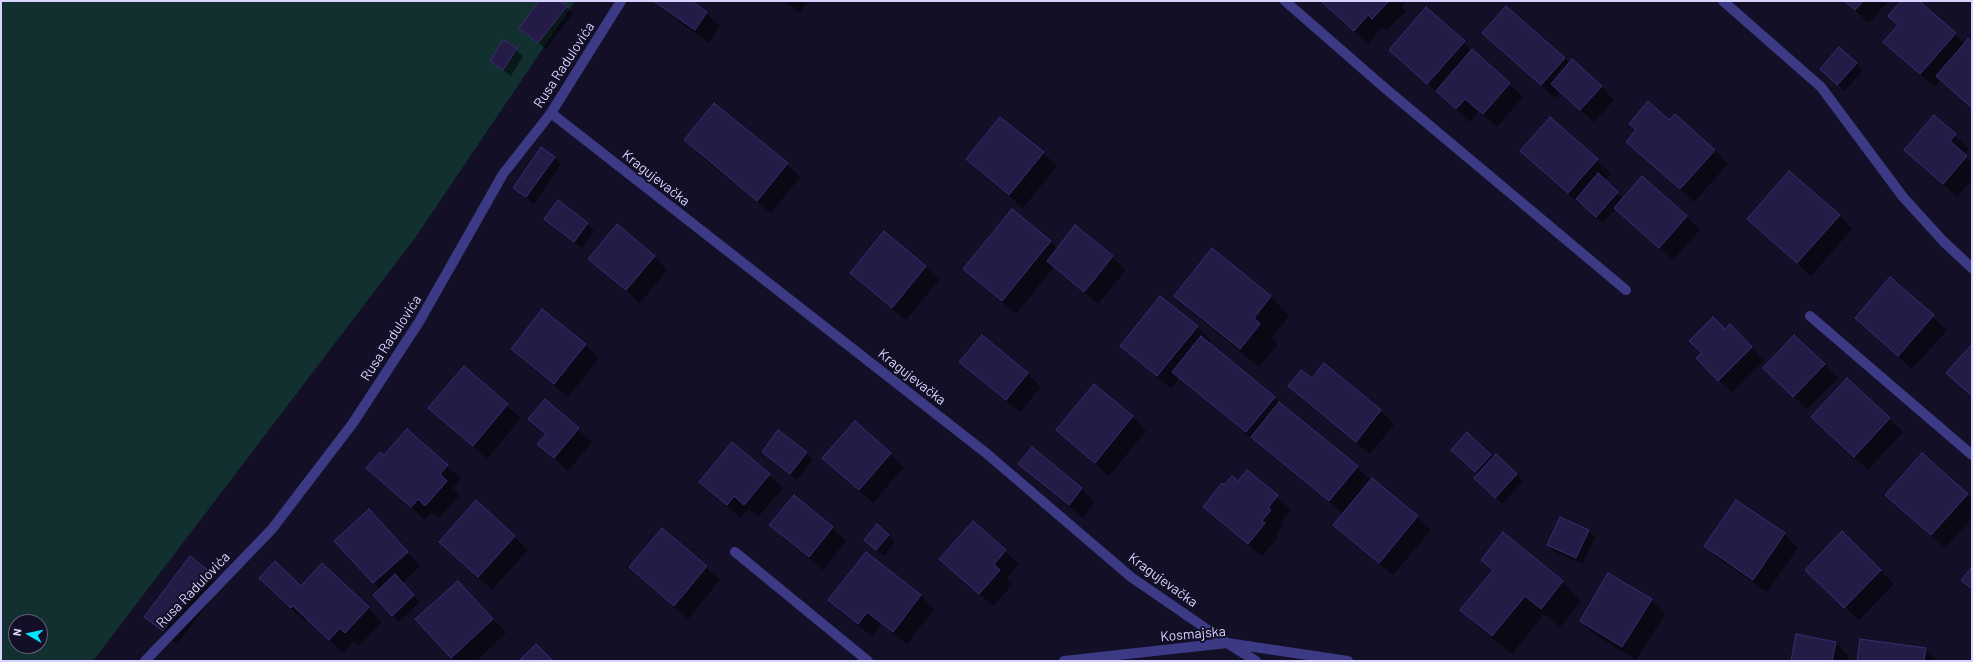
<!DOCTYPE html>
<html>
<head>
<meta charset="utf-8">
<style>
	body { margin:0 }
	#map { position:relative; width:1973px; height:662px; overflow:hidden; background:#130f26; font-family:Barlow,sans-serif }
	canvas { display:block }
	.frame { position:absolute; inset:0; border:2px solid #d9d4ff; pointer-events:none }
	.north { position:absolute; left:8px; top:614px; width:40px; height:40px; box-sizing:border-box; background:#130f26; border:1px solid #625e7d; border-radius:50%; rotate:279deg; font-size:11px; font-weight:700; line-height:16px; text-align:center; color:#d9d4ff }
	.north::after { content:''; display:block; margin:auto; width:14px; height:18px; background:#00e5ff; clip-path:polygon(50% 0,100% 100%,50% 72%,0 100%) }
</style>
</head>
<body>
<div id="map">
<canvas width="1973" height="662"></canvas>
<div class="frame"></div>
<div class="north">N</div>
</div>
<script>
const c = document.querySelector('canvas').getContext('2d');
c.lineJoin = 'round';
function paint(path, color) {
  c.fillStyle = color;
  c.fill(path, 'evenodd');
}
function shape(rows) {
  const path = new Path2D();
  for (const r of rows) {
    path.moveTo(r[0], r[1]);
    for (let i = 2; i < r.length; i += 2) path.lineTo(r[i], r[i + 1]);
  }
  return path;
}
function strokePath(path, color, width, dash) {
  c.strokeStyle = color;
  c.lineWidth = width;
  c.lineCap = dash ? 'butt' : 'round';
  c.setLineDash(dash || []);
  c.stroke(path);
}
function drawText(font, color, halo, rows, align = 'center') {
  c.font = font + ' Barlow,sans-serif';
  c.lineWidth = 4;
  c.setLineDash([]);
  c.textBaseline = 'middle';
  c.strokeStyle = halo;
  c.fillStyle = color;
  for (const [text, x, y, turn = 0] of rows) {
    c.save();
    c.translate(x, y);
    c.rotate((+turn || 0) * Math.PI / 180);
    c.textAlign = isNaN(turn) ? turn : align;
    if (halo) c.strokeText(text, 0, 0);
    c.fillText(text, 0, 0);
    c.restore();
  }
}
paint(shape([
	[1,1,575,1,415,238,93,661,1,661],
	[16,622,40,622,40,646,16,646]
]), '#12302f');
paint(shape([
	[540,1,559,1,573,13,546,49,527,34],
	[651,1,689,1,706,13,720,26,709,43],
	[784,1,808,1,799,13],
	[1322,1,1407,1,1401,7,1406,11,1386,31,1382,27,1368,44],
	[1844,1,1888,1,1869,23],
	[1903,1,1918,1,1965,44,1972,44,1972,108,1941,80,1934,87,1885,42,1899,26],
	[1426,9,1523,97,1497,127,1479,111,1470,122,1390,50],
	[1483,33,1564,58,1601,86,1614,100,1594,122,1560,92,1555,98],
	[504,41,523,56,511,76,491,61],
	[1856,63,1863,70,1845,91,1828,76],
	[1934,116,1969,149,1963,154,1972,163,1972,180,1957,197,1905,150],
	[1550,118,1611,173,1604,181,1624,199,1686,216,1700,230,1673,260,1616,208,1603,223,1583,205,1582,206,1522,151],
	[1669,121,1715,150,1728,164,1694,202,1641,155],
	[685,140,787,164,800,177,771,213,698,154],
	[1043,153,1057,166,1023,208,981,173,967,159],
	[555,158,561,164,534,204,514,188],
	[1839,215,1852,229,1811,276,1748,219],
	[545,219,587,224,594,231,582,248],
	[1050,241,1058,249,1112,257,1126,270,1098,304,1054,267,1016,314,964,269],
	[1212,249,1271,297,1289,316,1272,338,1278,344,1259,367,1194,314,1175,296],
	[654,256,667,270,640,303,589,258],
	[925,266,939,280,906,320,864,286,851,273],
	[1890,279,1947,330,1912,369,1856,318],
	[1160,298,1197,327,1211,341,1208,343,1357,467,1371,481,1417,516,1431,530,1393,575,1348,538,1334,525,1343,514,1180,378,1171,388,1135,359,1121,346],
	[542,310,585,345,599,358,568,397,525,362,512,349],
	[1730,326,1764,361,1732,393,1697,359],
	[961,362,1027,373,1041,387,1020,412,974,375],
	[1824,364,1838,378,1807,409,1778,381],
	[1324,365,1381,411,1394,425,1370,454,1303,399,1289,386,1312,380],
	[464,367,521,418,487,459,430,408],
	[1094,386,1133,417,1146,431,1109,476,1057,430],
	[545,400,592,442,568,471,538,444,546,436,529,419],
	[1889,419,1903,432,1868,470,1826,430],
	[855,422,904,467,873,503,823,458],
	[407,430,461,479,453,488,460,495,439,518,432,512,425,520,368,468,384,457],
	[1467,434,1494,458,1496,456,1523,481,1503,504,1482,485,1478,474,1459,457],
	[733,443,783,488,758,517,748,509,741,518,700,482],
	[1032,448,1082,489,1095,502,1083,518,1033,477,1019,464],
	[763,452,806,453,813,459,797,480],
	[1247,472,1291,510,1281,522,1284,525,1276,534,1278,537,1262,556,1218,520,1204,506,1225,486,1238,483],
	[1968,494,1972,499,1972,518,1945,548,1900,508],
	[476,501,528,550,492,590,440,542],
	[382,524,420,566,402,583,420,602,399,622,393,615,380,590,373,583],
	[771,525,832,527,846,541,823,570,784,539],
	[662,529,720,580,688,619,630,567],
	[1588,531,1595,537,1583,564,1555,552,1548,545],
	[1784,534,1798,548,1767,592,1719,559,1705,546],
	[888,535,895,542,884,556,872,546],
	[1005,551,1019,564,1007,578,1013,584,993,606,940,559],
	[866,553,921,596,934,609,907,644,881,624,872,636,843,614,830,600],
	[1482,560,1562,582,1581,601,1560,627,1544,614,1512,654,1480,629,1462,610,1493,571],
	[322,565,382,622,359,646,354,641,343,653,307,618,305,621,274,592,301,587],
	[1880,570,1894,584,1859,620,1820,583],
	[208,572,222,585,177,644,145,616],
	[471,595,506,633,476,661,455,661,417,619],
	[1651,600,1665,614,1636,660,1594,634,1581,621],
	[1861,640,1926,649,1938,661,1858,661],
	[1835,642,1849,656,1848,661,1792,661],
	[536,645,552,661,521,660]
]), '#0007');
const building = shape([
	[539,1,561,1,567,6,538,43,519,28,539,1],
	[653,1,691,1,707,12,695,30,653,1],
	[1321,1,1389,1,1372,19,1368,15,1354,31,1321,1],
	[1844,1,1863,1,1855,10,1844,1],
	[1901,1,1919,1,1956,33,1920,74,1883,42,1898,25,1888,16,1901,1],
	[1506,6,1565,58,1541,85,1482,33,1506,6],
	[1426,7,1465,41,1427,84,1389,50,1426,7],
	[1968,39,1972,42,1972,108,1936,76,1968,39],
	[503,40,517,48,503,70,490,61,503,40],
	[1839,47,1857,63,1837,85,1820,69,1839,47],
	[1472,49,1510,83,1483,114,1465,99,1456,109,1436,91,1472,49],
	[1572,59,1602,86,1580,110,1551,84,1572,59],
	[1648,101,1669,120,1675,114,1715,150,1680,189,1626,142,1636,130,1629,124,1648,101],
	[714,103,788,163,757,201,684,140,714,103],
	[1934,115,1956,134,1950,141,1967,156,1943,184,1904,150,1934,115],
	[1000,117,1044,152,1009,195,966,159,1000,117],
	[1550,117,1598,159,1568,193,1520,151,1550,117],
	[541,147,555,157,526,197,513,188,541,147],
	[1789,171,1840,215,1797,263,1747,219,1789,171],
	[1598,173,1618,192,1596,217,1576,199,1598,173],
	[1642,176,1687,216,1659,248,1614,208,1642,176],
	[558,200,588,223,574,242,544,219,558,200],
	[1012,209,1051,241,1002,301,963,269,1012,209],
	[617,224,655,256,626,290,588,259,617,224],
	[1075,225,1113,256,1084,292,1047,261,1075,225],
	[884,231,926,266,892,308,850,273,884,231],
	[1212,248,1271,296,1254,318,1260,324,1240,349,1174,296,1212,248],
	[1890,277,1934,315,1898,356,1855,318,1890,277],
	[1160,296,1198,326,1157,376,1120,346,1160,296],
	[542,309,586,344,554,384,511,349,542,309],
	[1713,317,1725,329,1730,324,1752,347,1718,381,1696,358,1702,353,1689,341,1713,317],
	[982,335,1028,373,1006,400,959,362,982,335],
	[1794,335,1825,364,1793,397,1763,368,1794,335],
	[1201,336,1275,397,1246,432,1172,372,1201,336],
	[1972,344,1972,396,1946,373,1972,344],
	[1324,363,1381,410,1356,442,1288,386,1301,370,1312,378,1324,363],
	[464,366,508,404,473,446,428,408,464,366],
	[1847,378,1890,418,1854,457,1811,417,1847,378],
	[1094,384,1133,416,1095,463,1056,430,1094,384],
	[545,399,579,428,554,458,537,444,546,434,528,419,545,399],
	[1279,402,1358,466,1329,501,1251,437,1279,402],
	[855,421,891,453,859,490,822,458,855,421],
	[407,429,448,465,440,474,447,481,425,506,418,499,411,507,366,468,380,452,384,455,407,429],
	[778,430,807,452,790,474,762,452,778,430],
	[1467,432,1491,455,1475,472,1451,450,1467,432],
	[732,442,770,474,744,505,734,496,727,505,699,482,732,442],
	[1032,447,1082,488,1069,505,1018,464,1032,447],
	[1922,453,1968,494,1931,535,1885,495,1922,453],
	[1496,454,1517,474,1495,498,1474,478,1496,454],
	[1247,470,1278,495,1268,508,1271,510,1262,521,1265,523,1248,544,1203,507,1222,483,1224,485,1232,476,1238,481,1247,470],
	[1372,478,1418,516,1379,563,1333,525,1372,478],
	[794,495,833,527,809,557,769,525,794,495],
	[476,500,515,536,478,577,439,542,476,500],
	[1736,500,1785,533,1753,580,1704,546,1736,500],
	[369,509,408,552,373,583,334,541,369,509],
	[1560,517,1589,530,1576,558,1547,545,1560,517],
	[973,521,1006,550,994,564,1000,570,979,594,939,559,973,521],
	[877,524,889,535,876,550,864,540,877,524],
	[662,528,707,566,674,606,629,567,662,528],
	[1842,531,1881,570,1844,608,1805,570,1842,531],
	[1503,532,1563,581,1541,609,1525,596,1492,636,1460,610,1493,570,1481,560,1503,532],
	[866,552,921,595,893,632,867,612,858,624,828,600,866,552],
	[190,556,209,571,163,631,144,617,190,556],
	[275,561,301,586,322,563,369,607,345,633,340,628,329,640,293,606,291,608,259,578,275,561],
	[1972,567,1972,589,1961,580,1972,567],
	[1608,573,1652,599,1622,647,1580,621,1608,573],
	[395,574,414,595,392,616,373,595,395,574],
	[458,581,493,619,451,658,415,619,458,581],
	[1796,634,1836,642,1832,661,1791,661,1796,634],
	[1860,639,1926,648,1924,661,1857,661,1860,639],
	[536,644,553,661,520,660,536,644]
]);
paint(building, '#241b47');
strokePath(building, '#3b2d73', 1);
strokePath(shape([
	[1285,1,1386,89,1626,290],
	[1723,1,1821,87,1903,197,1944,242,1972,268],
	[551,113,986,453,1131,577,1227,643,1256,661],
	[1810,316,1972,455],
	[735,552,868,661],
	[145,661,272,529,353,423,419,322,503,174,551,113,621,1],
	[1064,661,1227,643,1348,661]
]), '#3d3a85', 10);
drawText('14px', '#d9d4ff', '#130f26', [
	["Rusa Radulovića",564,65,-57],
	["Kragujevačka",656,178,38],
	["Rusa Radulovića",391,338,-57],
	["Kragujevačka",912,377,38],
	["Kragujevačka",1163,580,36],
	["Rusa Radulovića",193,590,-46],
	["Kosmajska",1193,634,-5]
]);
</script>
</body>
</html>
